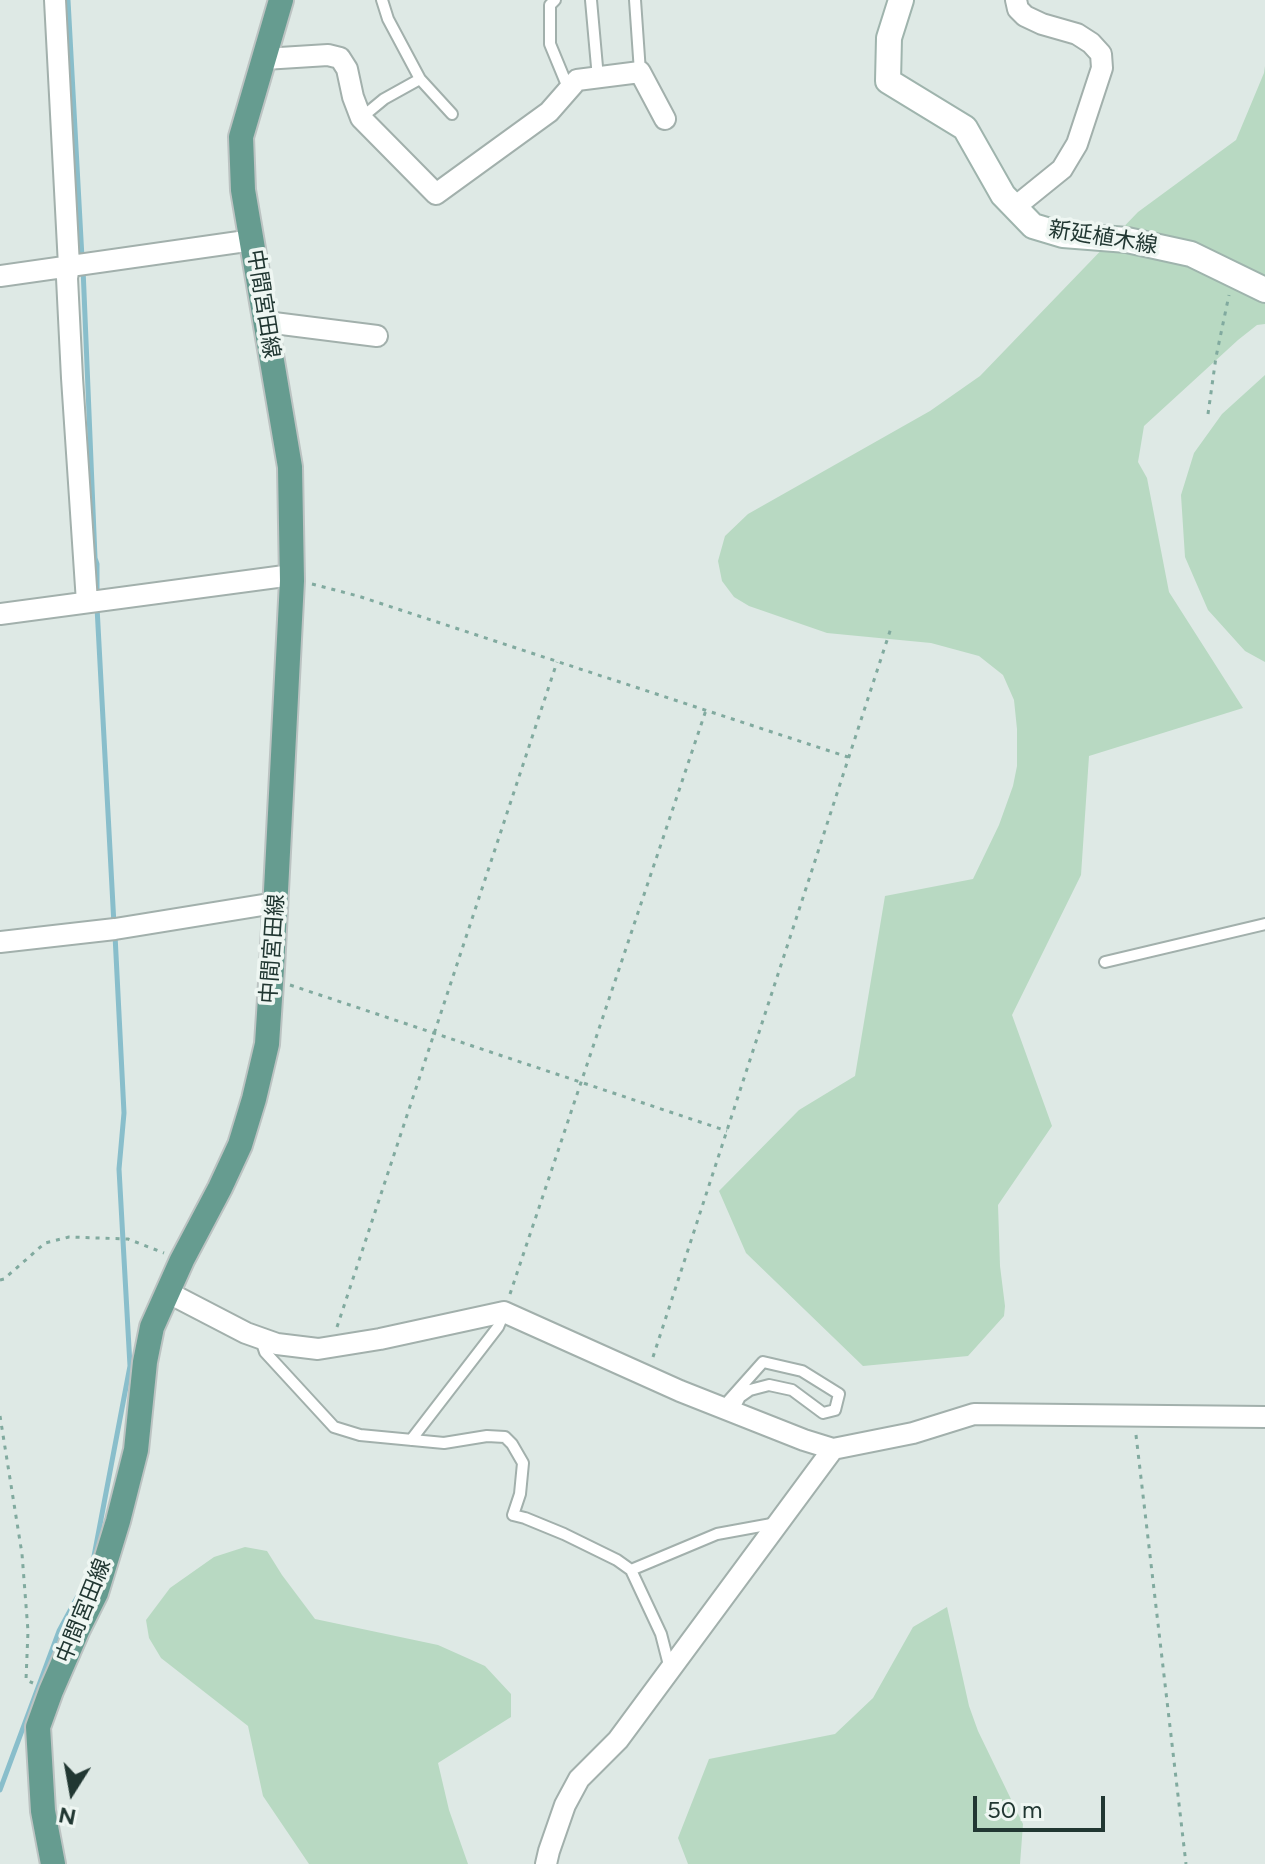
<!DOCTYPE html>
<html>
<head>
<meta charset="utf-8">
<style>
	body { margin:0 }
	#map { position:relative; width:1265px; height:1864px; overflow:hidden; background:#dee9e5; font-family:Figtree,sans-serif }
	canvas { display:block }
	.north { position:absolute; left:32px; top:1752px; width:80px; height:80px; -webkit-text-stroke:6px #eef6f2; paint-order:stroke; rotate:191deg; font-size:22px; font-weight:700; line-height:32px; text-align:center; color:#213732 }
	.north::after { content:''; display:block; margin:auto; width:28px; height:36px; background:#213732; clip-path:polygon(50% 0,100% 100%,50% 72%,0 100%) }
	.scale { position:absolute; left:973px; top:1796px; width:132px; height:36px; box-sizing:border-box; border:4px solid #213732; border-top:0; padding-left:10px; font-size:24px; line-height:28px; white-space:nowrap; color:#213732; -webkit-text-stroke:6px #eef6f2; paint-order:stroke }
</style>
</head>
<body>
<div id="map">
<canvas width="1265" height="1864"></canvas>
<div class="north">N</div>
<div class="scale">50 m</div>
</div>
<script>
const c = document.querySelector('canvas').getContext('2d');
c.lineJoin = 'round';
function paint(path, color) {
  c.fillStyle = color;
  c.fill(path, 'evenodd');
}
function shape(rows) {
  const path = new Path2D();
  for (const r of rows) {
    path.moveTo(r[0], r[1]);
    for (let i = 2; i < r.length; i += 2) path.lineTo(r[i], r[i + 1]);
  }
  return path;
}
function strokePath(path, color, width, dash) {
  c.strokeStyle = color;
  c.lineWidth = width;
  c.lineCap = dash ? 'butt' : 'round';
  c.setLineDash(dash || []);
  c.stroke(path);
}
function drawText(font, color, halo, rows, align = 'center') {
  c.font = font + ' Figtree,"Noto Sans JP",sans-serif';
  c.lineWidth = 7;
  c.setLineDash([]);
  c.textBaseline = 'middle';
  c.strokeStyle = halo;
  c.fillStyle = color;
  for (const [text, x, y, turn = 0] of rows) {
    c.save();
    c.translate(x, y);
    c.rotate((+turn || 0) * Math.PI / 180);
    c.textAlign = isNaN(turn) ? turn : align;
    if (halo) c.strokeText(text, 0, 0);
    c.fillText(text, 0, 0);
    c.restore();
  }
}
paint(shape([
	[1265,66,1265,324,1257,325,1238,340,1144,426,1138,462,1147,478,1169,592,1243,708,1089,756,1081,875,1012,1015,1052,1126,998,1205,1000,1266,1005,1306,1004,1316,968,1356,863,1366,746,1253,719,1191,799,1110,855,1076,885,896,973,879,999,825,1013,786,1017,766,1017,729,1014,700,1003,675,979,656,931,643,827,633,749,606,734,597,722,581,718,561,725,536,748,514,930,411,980,376,1138,212,1236,140,1264,73],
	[1265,375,1265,662,1245,651,1208,610,1185,557,1181,495,1194,453,1222,414],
	[245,1547,267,1551,282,1575,315,1619,438,1645,485,1666,511,1694,511,1717,438,1763,449,1810,468,1864,309,1864,263,1796,248,1726,161,1658,149,1638,146,1620,170,1588,214,1557],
	[947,1607,969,1706,978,1731,1023,1824,1020,1864,688,1864,678,1838,709,1759,835,1734,873,1698,913,1627]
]), '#b8d9c2');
strokePath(shape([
	[68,0,82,258],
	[83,268,95,558,97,564,97,597],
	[97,607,114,925],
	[0,1790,59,1631,91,1572,130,1366,119,1169,124,1113,115,935]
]), '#89becb', 5);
const service = shape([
	[382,0,388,19,420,79,452,114],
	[555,0,550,5,550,44,569,90],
	[591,0,598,78],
	[635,0,640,72],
	[361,118,384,99,420,79],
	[1105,962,1265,924],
	[261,1340,265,1352,334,1427,360,1435,444,1443,487,1436,505,1437,512,1444,523,1463,520,1494,513,1515,525,1518,564,1534,617,1560,631,1570,661,1634,670,1669],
	[722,1408,763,1362,802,1371,839,1394,835,1410,823,1413,792,1390,769,1385,750,1390,740,1397,732,1412],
	[411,1440,498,1327,504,1313],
	[631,1570,717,1534,777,1523]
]);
const minor = shape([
	[55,0,69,266,67,278,72,378,87,602],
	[264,59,328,55,340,58,347,69,353,97,361,118,436,194,549,112,577,80,640,72,665,119],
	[1015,207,1062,169,1077,144,1102,68,1101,54,1091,43,1077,34,1042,24,1025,16,1018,9,1016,0],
	[0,276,253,240],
	[266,322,377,336],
	[0,614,292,575],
	[0,942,115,929,275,903],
	[167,1292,246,1333,277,1344,318,1349,380,1339,504,1312,680,1391,804,1440,833,1449,913,1433,974,1414,1265,1417],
	[546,1864,549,1851,565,1805,579,1779,618,1740,833,1449]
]);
const secondary = shape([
	[901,0,889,38,888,81,965,128,1003,195,1033,226,1063,235,1127,240,1191,254,1265,290]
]);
const primary = shape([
	[53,1864,43,1811,38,1727,51,1691,78,1629,96,1593,118,1521,136,1450,145,1362,152,1327,182,1260,220,1188,240,1145,254,1099,267,1044,272,968,292,581,290,467,243,190,241,137,281,0]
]);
strokePath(service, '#a2b0ac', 14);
strokePath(minor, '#a2b0ac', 24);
strokePath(secondary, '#9fb4ad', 28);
strokePath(primary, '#bcc3c2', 28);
strokePath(shape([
	[1208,414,1216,357,1229,295],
	[312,584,358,596,848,757],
	[290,985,727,1131],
	[0,1280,4,1279,45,1243,69,1237,128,1239,164,1253],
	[510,1294,706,710],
	[337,1327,557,662],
	[653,1357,892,625],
	[0,1416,22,1554,28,1631,26,1680,33,1683],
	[1136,1435,1186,1864]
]), '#81aa9f', 3, [4, 6]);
strokePath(service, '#fff', 10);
strokePath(minor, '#fff', 20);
strokePath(secondary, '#fff', 24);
strokePath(primary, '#669c90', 24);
drawText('22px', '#213732', '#eef6f2', [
	["新延植木線",1103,238,9],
	["中間宮田線",263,304,81],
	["中間宮田線",273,949,-86],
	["中間宮田線",84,1611,-68]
]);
</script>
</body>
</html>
